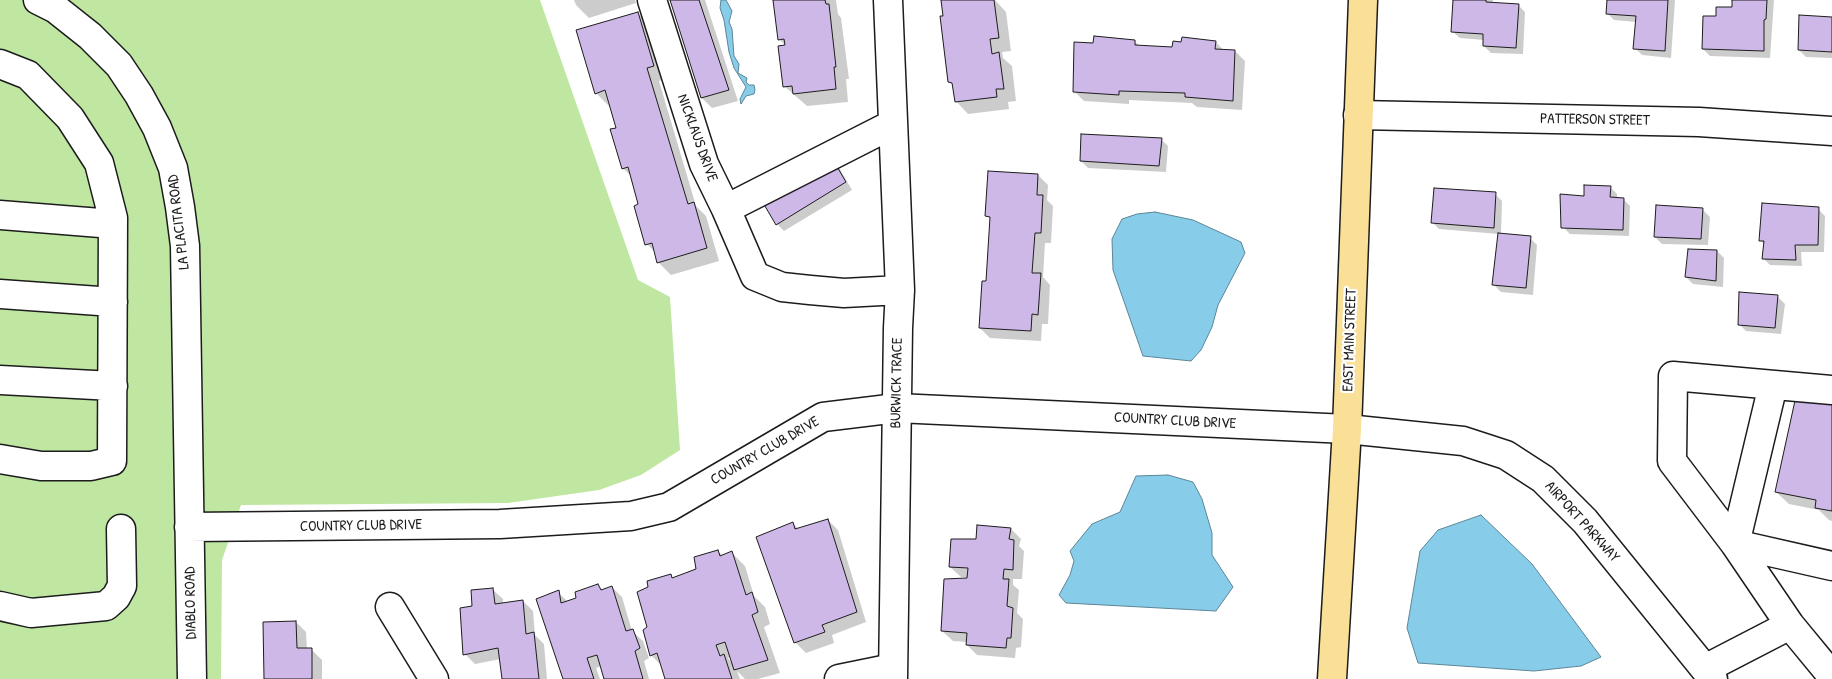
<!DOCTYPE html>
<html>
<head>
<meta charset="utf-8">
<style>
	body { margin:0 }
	canvas { display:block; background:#fff }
</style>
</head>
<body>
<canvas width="1832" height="679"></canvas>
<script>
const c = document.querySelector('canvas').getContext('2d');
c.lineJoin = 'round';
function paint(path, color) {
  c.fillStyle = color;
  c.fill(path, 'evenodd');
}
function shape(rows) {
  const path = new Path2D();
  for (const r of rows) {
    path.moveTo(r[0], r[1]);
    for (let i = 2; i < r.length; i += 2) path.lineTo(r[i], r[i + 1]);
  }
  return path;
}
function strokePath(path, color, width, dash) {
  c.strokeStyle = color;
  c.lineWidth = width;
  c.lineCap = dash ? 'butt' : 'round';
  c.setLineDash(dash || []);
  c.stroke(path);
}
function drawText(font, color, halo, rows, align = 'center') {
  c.font = font + ' "Patrick Hand",sans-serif';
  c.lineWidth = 4.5;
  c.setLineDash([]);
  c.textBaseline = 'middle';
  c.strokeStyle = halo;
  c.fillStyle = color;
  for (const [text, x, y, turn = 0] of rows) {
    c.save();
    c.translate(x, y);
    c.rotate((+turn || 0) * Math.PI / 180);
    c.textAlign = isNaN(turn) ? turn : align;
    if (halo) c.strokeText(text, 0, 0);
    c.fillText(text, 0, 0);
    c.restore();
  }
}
paint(shape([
	[0,0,540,0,638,280,670,297,680,450,641,475,599,490,508,503,241,505,222,560,221,679,0,679]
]), '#bfe7a2');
const water = shape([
	[721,0,726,0,732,11,729,22,732,29,734,56,739,64,738,73,747,78,746,82,749,85,754,85,755,90,754,94,746,96,741,104,740,99,746,87,734,68,729,52,724,20,720,8,721,0],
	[1155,212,1193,220,1241,242,1245,253,1218,305,1212,327,1201,350,1191,361,1143,356,1113,270,1112,239,1122,219,1137,214,1155,212],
	[1168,475,1193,482,1202,499,1212,533,1212,555,1233,587,1216,611,1066,603,1059,595,1070,575,1074,561,1070,551,1092,524,1120,512,1136,476,1168,475],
	[1481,515,1532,564,1601,657,1581,666,1534,671,1418,663,1407,628,1420,551,1438,530,1481,515]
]);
paint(water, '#87cce9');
strokePath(water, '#5c8697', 1);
paint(shape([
	[574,0,635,0,636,3,589,18,576,5],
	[672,0,705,0,738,101,712,108,702,98],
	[775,0,836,0,838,14,841,18,849,79,846,79,848,102,807,106,784,86,786,46,779,39],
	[942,0,995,0,1006,12,1011,51,1002,52,1003,58,1012,66,1016,101,1008,102,1009,109,968,114,956,101,954,85,950,81],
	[1454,0,1493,0,1493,4,1518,5,1525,12,1523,54,1491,53,1484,46,1484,40,1460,38,1453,32],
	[1608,0,1675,0,1671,58,1642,55,1635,48,1637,22,1614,20,1607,13],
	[1733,0,1774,0,1770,58,1710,56,1703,49,1718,18,1733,9],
	[638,13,650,26,666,79,659,81,696,206,706,216,719,261,671,275,658,262,656,253,647,244,640,205,631,176,623,168,617,128,611,105,609,106,596,93],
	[1832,18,1832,58,1806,57,1799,50],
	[1134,41,1140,46,1173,48,1216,42,1224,51,1235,51,1245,61,1242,110,1197,107,1192,103,1129,100,1129,104,1084,101,1074,91,1094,44],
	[1161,139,1168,146,1166,172,1088,168,1081,161],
	[838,166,852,190,784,231,777,224],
	[1038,175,1048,185,1047,200,1053,206,1051,243,1045,243,1043,277,1050,285,1048,324,1042,324,1041,341,990,338,980,328,987,283,991,219,987,215],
	[1610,187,1617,194,1617,199,1623,199,1630,206,1629,236,1570,234,1563,227,1585,198],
	[1495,194,1502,201,1501,234,1530,238,1537,245,1533,295,1501,292,1494,285,1499,234,1439,229,1432,222],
	[1818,209,1825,216,1824,252,1801,252,1802,266,1770,265,1763,258,1765,245,1760,240],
	[1703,210,1710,217,1708,245,1662,244,1655,237],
	[1717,251,1724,258,1723,287,1693,284,1686,277],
	[1778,297,1785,304,1781,334,1746,331,1739,324],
	[1832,405,1832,521,1829,520,1819,510,1789,504,1776,492],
	[828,520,838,530,866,622,832,635,834,643,806,653,795,642,793,523,798,529],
	[1011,529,1021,539,1019,546,1024,551,1022,579,1013,579,1013,585,1019,590,1017,613,1023,619,1021,647,1016,648,1015,658,977,655,967,645,967,642,953,641,942,631,968,580,968,577,961,577,950,567,977,540],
	[718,551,723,556,732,553,745,566,754,596,765,607,770,624,764,627,780,673,758,679,745,679,737,671,740,679,667,679,662,666,651,655,649,628,671,576,673,579,697,570],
	[731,657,734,666,728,658],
	[598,585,603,591,612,587,622,597,632,631,643,641,649,658,644,661,649,679,606,679,602,666,596,668,600,679,565,679,558,592,568,602,577,599],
	[492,589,503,599,503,604,523,601,533,611,535,635,544,644,547,679,504,679,501,659,475,664,465,654,474,607],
	[296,622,306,632,307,650,312,650,322,660,322,679,266,679]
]), '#0003');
const building = shape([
	[670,0,699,0,729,90,701,98,670,0],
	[773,0,825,0,826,4,829,4,836,67,834,67,836,89,793,94,792,86,783,87,778,46,785,45,784,39,778,40,773,0],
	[941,0,994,0,999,38,990,39,992,54,999,52,1004,89,996,89,997,97,955,102,952,83,948,82,940,16,943,16,941,0],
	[1453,0,1486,0,1486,2,1519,4,1516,48,1483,46,1483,34,1451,32,1453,0],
	[1607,0,1668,0,1665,51,1633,49,1636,16,1606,14,1607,0],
	[1732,0,1767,0,1766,19,1764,20,1764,51,1702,49,1703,16,1716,16,1716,7,1732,7,1732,0],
	[638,12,654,66,647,68,688,204,694,202,707,248,657,263,652,243,645,245,634,206,638,204,628,167,622,169,610,129,616,128,605,90,595,94,576,30,638,12],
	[1799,15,1832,17,1832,52,1798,50,1799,15],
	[1094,36,1135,40,1135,45,1172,47,1173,41,1181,42,1182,37,1216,41,1215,49,1235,50,1233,101,1185,97,1185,93,1119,91,1119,95,1073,92,1074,42,1093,43,1094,36],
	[1081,134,1162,138,1159,166,1080,161,1081,134],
	[832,158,846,182,776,225,762,201,832,158],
	[988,171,1038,174,1037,195,1043,195,1041,233,1035,233,1032,273,1041,273,1038,315,1032,314,1031,331,979,328,982,281,986,281,990,217,985,216,988,171],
	[1584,185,1611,186,1610,197,1624,198,1623,230,1561,228,1560,194,1584,196,1584,185],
	[1434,188,1496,192,1494,228,1431,223,1434,188],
	[1762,203,1819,207,1818,245,1795,245,1796,260,1762,259,1764,241,1759,241,1762,203],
	[1656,205,1703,208,1701,239,1654,237,1656,205],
	[1498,233,1531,236,1526,288,1492,285,1498,233],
	[1688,249,1717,250,1716,281,1685,277,1688,249],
	[1739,292,1778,295,1775,328,1738,325,1739,292],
	[1796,396,1832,404,1832,511,1815,508,1816,500,1775,492,1796,396],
	[828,519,857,612,822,625,825,632,794,643,756,537,793,522,795,529,828,519],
	[977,525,1011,528,1009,539,1014,540,1013,570,1004,569,1003,579,1009,579,1007,606,1013,608,1011,638,1007,638,1006,648,966,645,967,633,941,631,944,579,967,578,968,568,949,567,951,539,976,539,977,525],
	[718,550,720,556,732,551,746,595,752,592,758,612,752,615,768,660,734,670,725,642,716,645,720,656,724,654,732,679,665,679,657,653,650,656,643,630,647,627,637,592,648,587,647,581,671,574,672,578,696,569,694,557,718,550],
	[598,584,601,590,612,586,626,631,633,629,640,648,635,651,643,679,604,679,597,655,587,658,594,679,563,679,536,599,559,590,561,603,576,598,575,592,598,584],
	[493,588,495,604,523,600,526,634,534,632,539,679,502,679,498,648,463,655,460,608,472,606,471,590,493,588],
	[296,621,297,648,312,648,312,679,264,679,263,622,296,621]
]);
paint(building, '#ceb8e8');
strokePath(building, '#1c1c1c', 1);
const minor = shape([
	[38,0,56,9,90,36,119,65,139,95,157,128,173,168,180,207,185,246,192,679],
	[652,0,704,164,726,209,893,124],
	[888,0,900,290,898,328,893,679],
	[0,64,28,75,70,118,99,163,113,218,112,461,91,466,41,466,0,459],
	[1358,115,1699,122,1832,131],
	[726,209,755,276,782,287,810,290,844,293,900,290],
	[0,215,113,224],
	[0,294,113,302],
	[0,380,113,386],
	[1773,385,1735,544,1832,566],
	[189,527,500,524,631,516,669,507,823,417,897,408,1347,429,1463,441,1506,455,1543,479,1585,521,1713,679],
	[0,606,31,613,106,606,116,597,122,586,121,529],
	[390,607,434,679],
	[1790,625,1832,676],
	[1705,669,1790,625,1735,544,1672,461,1673,376,1832,390],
	[839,679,893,668]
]);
const major = shape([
	[1332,679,1347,429,1363,0]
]);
strokePath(minor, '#1c1c1c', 31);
strokePath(major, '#1c1c1c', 31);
strokePath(minor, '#fff', 28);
strokePath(major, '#fadf96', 28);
drawText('15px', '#1c1c1c', '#fff', [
	["PATTERSON STREET",1595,120,1],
	["NICKLAUS DRIVE",697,138,70],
	["LA PLACITA ROAD",179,222,-97],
	["EAST MAIN STREET",1350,340,-88],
	["BURWICK TRACE",897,383,-89],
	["COUNTRY CLUB DRIVE",1175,421,3],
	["COUNTRY CLUB DRIVE",765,451,-30],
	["AIRPORT PARKWAY",1582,522,48],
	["COUNTRY CLUB DRIVE",361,526,-1],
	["DIABLO ROAD",191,603,-91]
]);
</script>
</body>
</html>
